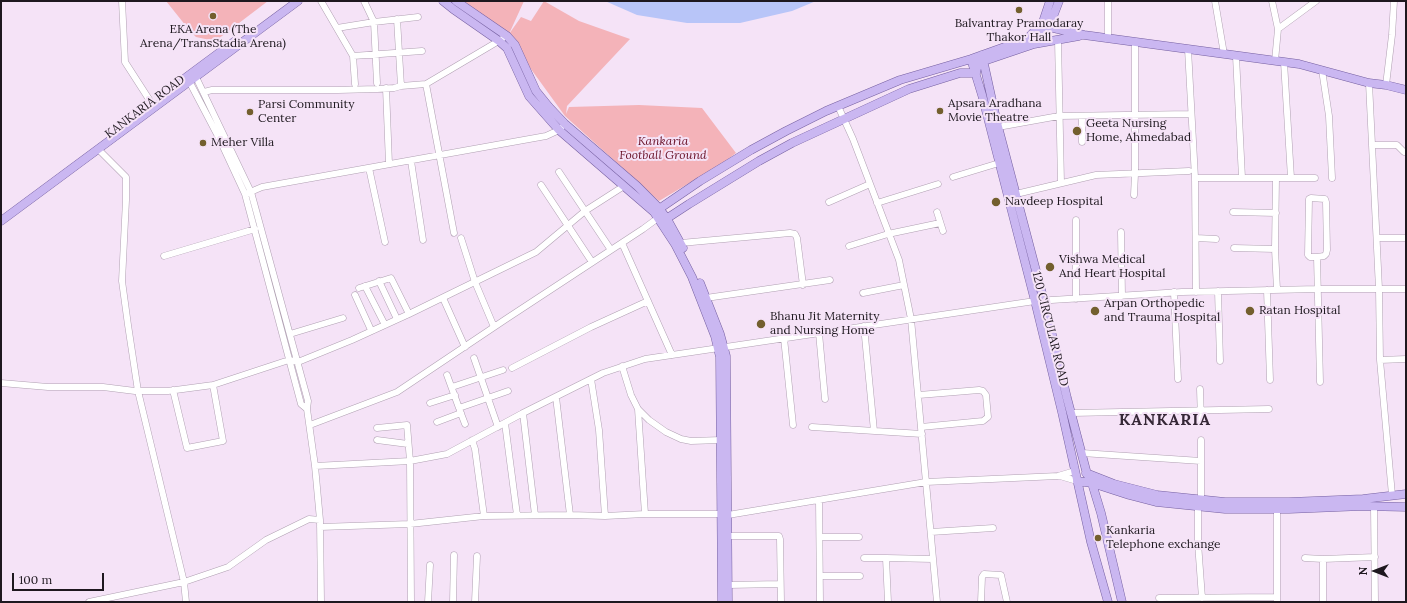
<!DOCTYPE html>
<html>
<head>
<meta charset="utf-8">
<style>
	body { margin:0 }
	#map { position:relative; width:1407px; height:603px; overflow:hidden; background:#f5e3f7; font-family:Lora,serif }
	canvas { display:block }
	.frame { position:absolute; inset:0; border:2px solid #1e181f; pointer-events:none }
	.north { position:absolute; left:1355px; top:551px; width:40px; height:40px; -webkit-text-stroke:3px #f5e3f7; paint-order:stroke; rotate:270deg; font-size:11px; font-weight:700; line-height:16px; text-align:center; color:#1e181f }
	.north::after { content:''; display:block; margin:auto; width:14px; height:18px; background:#1e181f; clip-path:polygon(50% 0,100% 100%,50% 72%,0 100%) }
	.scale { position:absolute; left:12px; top:573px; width:92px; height:18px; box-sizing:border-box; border:2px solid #1e181f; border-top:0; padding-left:5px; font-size:12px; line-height:14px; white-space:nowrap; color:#1e181f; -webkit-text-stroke:3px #f5e3f7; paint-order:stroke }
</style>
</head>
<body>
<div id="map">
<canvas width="1407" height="603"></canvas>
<div class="frame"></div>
<div class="north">N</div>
<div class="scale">100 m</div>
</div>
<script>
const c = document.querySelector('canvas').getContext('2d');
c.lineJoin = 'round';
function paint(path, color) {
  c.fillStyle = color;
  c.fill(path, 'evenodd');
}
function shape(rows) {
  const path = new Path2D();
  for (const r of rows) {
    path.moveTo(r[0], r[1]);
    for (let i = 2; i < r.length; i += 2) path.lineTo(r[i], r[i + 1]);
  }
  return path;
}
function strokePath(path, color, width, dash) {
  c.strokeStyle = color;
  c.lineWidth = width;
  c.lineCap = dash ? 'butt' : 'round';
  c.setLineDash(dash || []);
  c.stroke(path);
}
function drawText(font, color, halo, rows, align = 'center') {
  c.font = font + ' Lora,serif';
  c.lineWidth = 4;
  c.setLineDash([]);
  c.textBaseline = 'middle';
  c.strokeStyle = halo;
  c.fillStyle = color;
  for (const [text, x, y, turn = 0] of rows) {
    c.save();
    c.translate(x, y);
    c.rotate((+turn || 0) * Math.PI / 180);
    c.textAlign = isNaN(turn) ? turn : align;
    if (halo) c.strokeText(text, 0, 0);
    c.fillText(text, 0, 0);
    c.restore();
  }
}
paint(shape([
	[166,1,268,1,218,39,210,40,196,37,190,31],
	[464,1,524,1,509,34,521,17,531,21,544,1,579,21,630,39,567,106,566,114,569,107,639,105,702,108,736,153,723,163,659,201,565,116,507,36]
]), '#f4b3b9');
paint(shape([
	[605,1,816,1,792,11,740,23,687,23,637,15]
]), '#b8c5f8');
const minor = shape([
	[122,1,125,62,154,107],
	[321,1,353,56,355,84],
	[364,1,374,22,377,83],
	[1108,1,1108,38],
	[1215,1,1224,54],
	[1272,1,1278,29],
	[397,19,401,86],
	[337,28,374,22,418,17],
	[1058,40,1061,183],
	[1188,49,1195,178,1291,178,1284,62],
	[353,56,422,51],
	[1236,56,1242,178],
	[1275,61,1278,29,1316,1],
	[1322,70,1329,116,1332,178],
	[194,73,251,192,308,401,307,409,315,466,320,520,321,602],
	[188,79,219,138,245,194,301,404,307,409],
	[1369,83,1379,289,1380,360,1392,495],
	[426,84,454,233],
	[1386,85,1392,35,1394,1],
	[386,88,389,164],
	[204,92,212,90,338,90,377,89,394,88,401,86,426,84,502,39],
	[838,106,853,139,899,260,911,319,937,602],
	[1082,116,1082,142],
	[998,127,1059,116,1191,114],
	[1372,145,1397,145,1404,152,1406,152],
	[98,149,126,177,126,200,122,281,128,325,138,391,184,582,186,602],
	[411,161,423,240],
	[369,168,385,242],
	[559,172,611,250],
	[953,177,999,163],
	[1195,178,1196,292],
	[1276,178,1275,249,1277,290],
	[1291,178,1315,178],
	[541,185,592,262],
	[248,193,262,187,546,136,559,130,561,128],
	[1016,194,1096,175,1189,171],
	[1134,195,1135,174,1135,42],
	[829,202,870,184],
	[877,203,938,184],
	[937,212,943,231],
	[1233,212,1276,213],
	[1076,220,1076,299],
	[1121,232,1122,296],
	[461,238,475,282,494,327],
	[1196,238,1216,239],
	[1377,238,1406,238],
	[622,243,672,355],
	[681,243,790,233,795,234,797,238,803,285],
	[849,246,888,234,940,223],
	[1234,248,1275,249],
	[164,256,255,229],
	[1317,257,1310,257,1308,255,1309,199,1311,198,1325,199,1326,202,1327,250,1326,254,1324,256,1317,257,1320,382],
	[379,281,397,319],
	[365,286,385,325],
	[359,288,391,278,409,314],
	[1267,290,1270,380],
	[1218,291,1220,361],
	[1174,292,1178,379],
	[863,293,904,285],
	[355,295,371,330],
	[443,298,465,347],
	[706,298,830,280],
	[864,326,874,431],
	[819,333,825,399],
	[290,334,343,318],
	[784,338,793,425],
	[474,358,498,427],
	[1380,360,1406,359],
	[622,366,631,395,638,409,649,420,666,432,681,439,691,441,721,440],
	[512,368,591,327,648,301],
	[447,375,459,408,508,391],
	[591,379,599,430,605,516],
	[1,383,48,387,103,387,135,391,168,391,213,385,289,360,298,362,352,340,409,314,536,252,585,211,624,186],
	[452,387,503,370],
	[1200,389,1201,421],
	[173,390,187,448,223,441,213,385],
	[919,395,979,390,983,391,986,395,988,417,983,421,921,427],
	[556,397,570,515],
	[430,403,455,395],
	[638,409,645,514],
	[460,411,465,424],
	[523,413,535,515],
	[1072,413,1269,409],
	[437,422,461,413],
	[505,423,517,515],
	[310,425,397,392,506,319,643,229,658,218],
	[812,427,922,434],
	[377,428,407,425,410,461,411,602],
	[377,440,408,444],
	[472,440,475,449,484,516],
	[1201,440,1201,500],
	[1082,453,1201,461],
	[315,466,410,461,447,454,523,413,603,373,645,359,1035,301,1182,292,1318,289,1406,289],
	[1060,476,1077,481],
	[819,500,820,602],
	[1198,506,1198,543,1202,598],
	[1374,507,1375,602],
	[320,527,410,524,484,516,570,515,605,516,645,514,722,514,728,515,926,482,1058,476,1075,471],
	[931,532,993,528],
	[728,536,779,536,780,539,781,602],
	[820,537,859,537],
	[864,558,886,558],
	[1305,558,1323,559,1375,557],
	[1323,559,1323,602],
	[820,576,860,576],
	[728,585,780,584],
	[1159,598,1277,597],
	[89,602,184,582,228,567,266,540,309,519,320,520],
	[428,602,430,565],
	[453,602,454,555],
	[475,602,477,556],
	[888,602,886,558,933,559],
	[981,602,982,577,984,574,1001,575,1007,602],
	[1277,602,1277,509]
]);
const major = shape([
	[443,1,453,9,499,41,507,48,529,96,559,130,654,212,675,244,692,277,715,336,720,357,722,602],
	[456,1,507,36,515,45,536,91,549,107,565,124,637,186,659,208,667,219,683,248],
	[1047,25,1049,27,1084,35,1299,64,1369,83,1386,85,1406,90],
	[1034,44,1079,36],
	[982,55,997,123,1044,301,1067,398,1087,474,1091,480,1101,513,1122,602],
	[971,59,982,95,1035,301,1062,412,1091,542,1108,602],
	[177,84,235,41],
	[656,211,700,181,751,150,786,131,826,111,900,80,971,59,1027,39,1043,22,1050,1],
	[1,221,298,1],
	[663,221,689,204,759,161,792,143,909,89,960,73,976,73,978,63,1034,44,1049,27,1059,1],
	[700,283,720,334,726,356,728,602],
	[1086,473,1114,484,1157,495,1225,502,1289,502,1363,499,1406,494],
	[1077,481,1092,483,1129,495,1156,502,1225,509,1289,509,1363,506,1406,507]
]);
strokePath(minor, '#b0a0b2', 7);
strokePath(major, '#7660a1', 9);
strokePath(minor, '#fff', 6);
strokePath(major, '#cab7f1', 8);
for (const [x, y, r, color] of [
	[1019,10,4,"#735f2e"],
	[213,16,4,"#735f2e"],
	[940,111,4,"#735f2e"],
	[250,112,4,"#735f2e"],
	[1077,131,5,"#735f2e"],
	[203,143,4,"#735f2e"],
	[996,202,5,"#735f2e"],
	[1050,267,5,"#735f2e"],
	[1095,311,5,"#735f2e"],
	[1250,311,5,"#735f2e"],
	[761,324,5,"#735f2e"],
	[1098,538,4,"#735f2e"]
]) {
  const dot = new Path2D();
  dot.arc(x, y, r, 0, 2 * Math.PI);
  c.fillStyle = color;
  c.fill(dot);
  strokePath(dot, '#f5e3f7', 1.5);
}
drawText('12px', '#1e181f', '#f5e3f7', [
	["Balvantray Pramodaray",1019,24,"center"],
	["Thakor Hall",1019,38,"center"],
	["EKA Arena (The",213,30,"center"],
	["Arena/TransStadia Arena)",213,44,"center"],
	["Apsara Aradhana",948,104],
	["Movie Theatre",948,118],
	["Parsi Community",258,105],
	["Center",258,119],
	["Geeta Nursing",1086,124],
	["Home, Ahmedabad",1086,138],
	["Meher Villa",211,143],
	["Navdeep Hospital",1005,202],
	["Vishwa Medical",1059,260],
	["And Heart Hospital",1059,274],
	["Arpan Orthopedic",1104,304],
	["and Trauma Hospital",1104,318],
	["Ratan Hospital",1259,311],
	["Bhanu Jit Maternity",770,317],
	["and Nursing Home",770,331],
	["Kankaria",1106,531],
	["Telephone exchange",1106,545]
], 'left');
drawText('12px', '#1e181f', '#f5e3f7', [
	["KANKARIA ROAD",145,107,-37],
	["120 CIRCULAR ROAD",1050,329,76]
]);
drawText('italic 12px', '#6a1228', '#f5e3f7', [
	["Kankaria",663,142],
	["Football Ground",663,156]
]);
c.letterSpacing = '1px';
drawText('bold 16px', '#352736', '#f5e3f7', [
	["KANKARIA",1165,420]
]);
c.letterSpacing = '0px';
</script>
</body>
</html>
